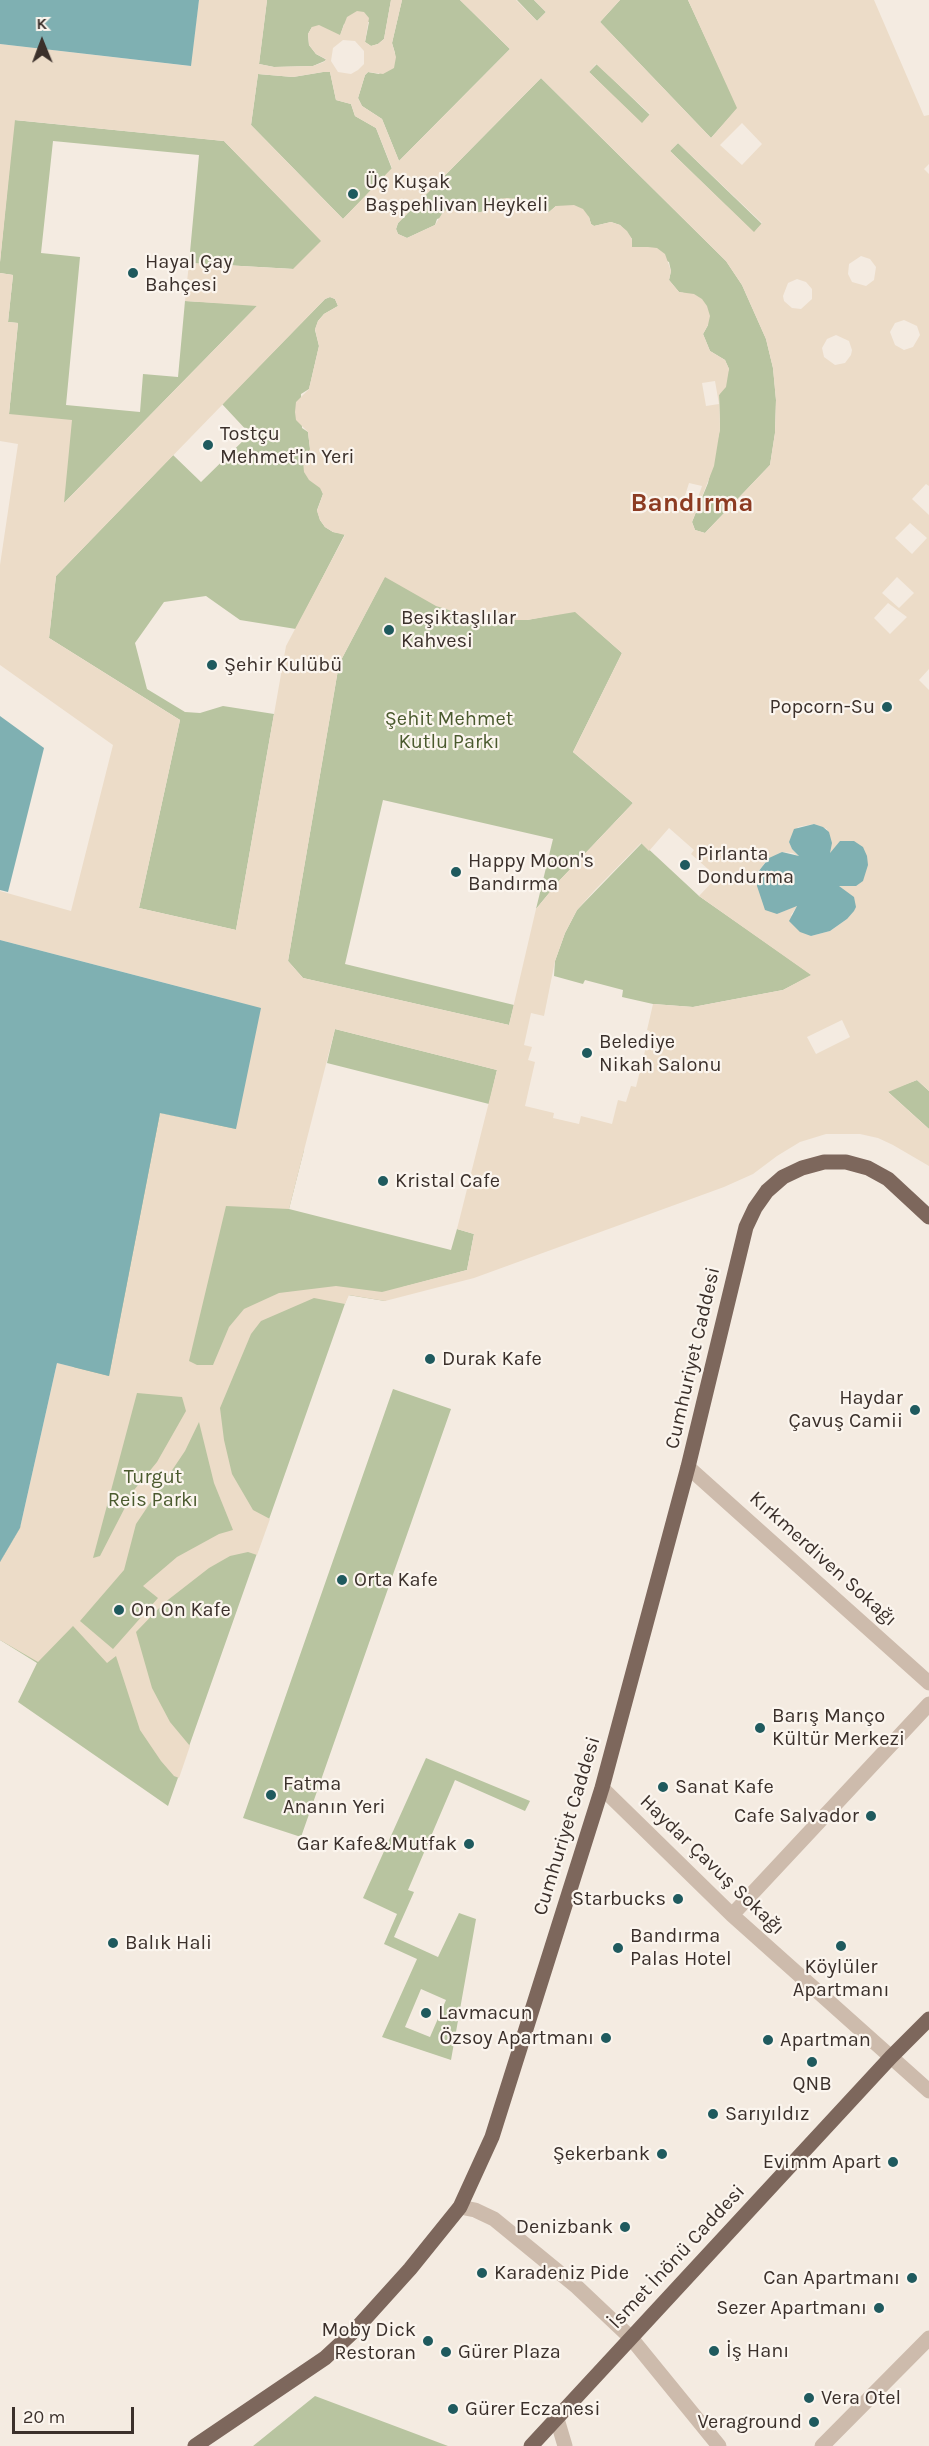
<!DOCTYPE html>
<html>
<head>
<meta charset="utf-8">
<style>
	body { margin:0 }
	#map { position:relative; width:929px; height:2446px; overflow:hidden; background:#f4ebe1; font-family:Karla,sans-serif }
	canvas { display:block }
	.north { position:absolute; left:12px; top:12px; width:60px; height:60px; -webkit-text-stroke:4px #fbf5ee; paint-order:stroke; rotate:359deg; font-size:16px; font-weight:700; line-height:24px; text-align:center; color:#3b302b }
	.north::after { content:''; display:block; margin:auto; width:21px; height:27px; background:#3b302b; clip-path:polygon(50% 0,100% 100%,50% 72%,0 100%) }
	.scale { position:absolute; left:12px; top:2407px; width:122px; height:27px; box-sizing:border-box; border:3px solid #3b302b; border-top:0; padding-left:8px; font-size:18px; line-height:21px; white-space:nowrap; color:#3b302b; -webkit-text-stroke:4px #fbf5ee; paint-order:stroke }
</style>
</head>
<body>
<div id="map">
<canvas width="929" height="2446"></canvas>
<div class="north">K</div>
<div class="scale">20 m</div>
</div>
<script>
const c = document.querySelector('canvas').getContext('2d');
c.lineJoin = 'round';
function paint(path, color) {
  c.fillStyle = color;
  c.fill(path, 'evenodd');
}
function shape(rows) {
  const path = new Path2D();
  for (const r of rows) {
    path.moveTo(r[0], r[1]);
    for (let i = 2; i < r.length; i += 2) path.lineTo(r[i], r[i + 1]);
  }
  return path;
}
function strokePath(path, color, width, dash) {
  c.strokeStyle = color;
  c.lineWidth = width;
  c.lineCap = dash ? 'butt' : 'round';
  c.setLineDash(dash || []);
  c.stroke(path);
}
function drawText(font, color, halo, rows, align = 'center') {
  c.font = font + ' Karla,sans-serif';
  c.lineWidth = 4.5;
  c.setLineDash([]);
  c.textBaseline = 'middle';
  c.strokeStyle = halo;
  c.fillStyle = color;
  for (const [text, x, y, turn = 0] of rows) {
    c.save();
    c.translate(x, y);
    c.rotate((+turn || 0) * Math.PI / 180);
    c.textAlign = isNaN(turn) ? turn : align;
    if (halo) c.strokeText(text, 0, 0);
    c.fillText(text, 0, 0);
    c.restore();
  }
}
paint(shape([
	[267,0,391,0,384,39,378,44,371,46,365,42,369,22,344,24,340,36,312,27,308,34,309,45,316,54,327,60,313,66,274,67,259,64],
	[402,0,460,0,510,49,399,161,382,119,362,106,358,98,365,75,368,72,379,74,395,53,392,43],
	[517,0,534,0,546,12,537,21],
	[620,0,688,0,738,108,711,138,600,22],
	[597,64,650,115,642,124,589,72],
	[323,72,330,72,336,100,351,104,355,116,376,128,392,169,343,219,251,125,258,74,293,77],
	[541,78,726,261,742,285,766,339,773,368,776,400,775,433,770,465,705,533,695,530,692,522,708,483,720,429,719,395,729,369,725,360,710,351,703,334,708,325,684,293,679,292,669,280,671,271,669,262,632,247,632,239,620,225,611,222,594,226,591,224,589,217,556,206,549,212,529,209,525,204,491,205,486,211,475,213,470,209,437,219,435,225,407,238,398,234,396,229,398,223],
	[14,120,224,141,322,241,294,269,189,263,199,155,53,141,41,253,80,257,66,405,140,412,143,374,178,377,185,301,258,305,63,504,9,414,18,323,8,322,13,275,0,273,0,262],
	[678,143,762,224,754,233,670,151],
	[330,297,335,299,338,306,324,314,318,321,315,330,319,346,309,389,301,394,302,428,308,432,310,449,323,494,317,510,320,520,325,527,333,532,345,534,296,629,240,620,206,596,164,602,135,643,147,689,185,712,200,713,223,706,274,714,236,930,139,908,180,720,49,638,56,576,173,455,201,482,250,434,222,404,325,299],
	[385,576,454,612,471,617,490,620,527,620,575,611,622,653,573,752,633,803,559,881,536,909,553,839,383,800,345,964,514,1005,509,1025,303,978,288,961,339,664],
	[642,843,699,896,812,975,783,990,693,1007,653,1004,622,997,623,990,585,980,583,984,554,976,555,961,565,933,577,910],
	[335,1029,497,1070,489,1104,327,1063],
	[917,1080,929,1091,929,1129,887,1091],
	[160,1113,207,1123,219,1121,304,1150,289,1209,451,1250,457,1229,474,1234,467,1270,403,1287,385,1301,348,1295,168,1806,18,1702,37,1663,0,1640,0,1562,20,1528],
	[393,1389,451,1409,301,1837,243,1818],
	[426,1758,530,1801,525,1811,455,1780,408,1890,414,1892,394,1937,438,1957,459,1913,476,1919,451,2060,382,2037,417,1959,384,1944,397,1914,363,1898],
	[421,1989,446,2000,430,2037,405,2027],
	[315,2396,448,2446,253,2446]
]), '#b8c4a0');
paint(shape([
	[199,0,267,0,259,64,274,67,313,66,324,62,326,59,316,54,309,45,308,34,312,27,319,25,340,35,347,17,357,11,364,12,369,18,365,42,371,46,378,44,384,39,391,0,402,0,392,43,396,57,394,68,383,74,368,72,365,75,358,98,362,106,382,119,399,161,510,49,460,0,516,0,537,21,546,12,534,0,620,0,600,22,711,138,737,108,688,0,874,0,924,116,929,115,929,164,924,169,929,174,929,486,926,484,912,499,929,515,929,669,919,680,929,690,929,1091,917,1080,888,1092,929,1129,929,1166,893,1145,878,1138,860,1134,826,1134,800,1142,777,1156,753,1174,724,1187,474,1278,385,1301,349,1295,345,1304,314,1298,261,1321,251,1334,220,1408,224,1440,232,1474,253,1510,270,1519,257,1555,248,1552,230,1556,209,1568,164,1603,136,1632,152,1688,170,1722,190,1746,179,1778,174,1776,161,1761,140,1730,116,1656,107,1663,73,1626,38,1662,0,1640,0,1562,20,1528,57,1363,109,1376,160,1113,236,1129,223,998,0,940,0,891,71,911,113,745,0,665,0,565,18,444,0,441,0,273,13,275,8,322,18,323,9,414,72,420,64,503,257,306,185,301,189,263,293,269,321,241,224,141,15,120,0,262,0,44,190,66],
	[343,40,355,41,364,51,364,64,358,70,351,74,338,72,331,61,333,48],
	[596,64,650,114,642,123,589,72],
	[323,72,330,72,336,100,351,104,355,116,376,128,392,168,343,219,251,125,258,74,293,77],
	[541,78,726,261,742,285,766,339,773,368,776,400,775,433,770,465,705,533,695,530,692,522,714,466,720,429,719,395,726,387,729,369,725,360,710,351,703,334,708,325,710,316,707,306,702,299,694,294,679,292,669,280,671,271,665,254,657,248,648,247,632,247,632,239,627,231,620,225,611,222,594,226,591,224,589,217,583,209,574,205,556,206,549,212,537,211,529,209,517,199,507,198,498,199,486,211,475,213,461,206,451,207,443,212,435,225,407,238,398,234,396,229,398,223],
	[742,123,762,144,742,165,720,145],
	[678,143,762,223,754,232,670,151],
	[861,256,870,259,876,267,874,280,866,286,852,282,848,274,849,264],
	[797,279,806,282,812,289,812,299,801,309,792,308,784,301,783,296,788,283],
	[330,297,335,299,338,306,324,314,318,321,315,329,319,346,309,389,296,402,295,412,296,420,308,432,310,449,303,462,304,472,309,480,320,488,323,494,317,511,320,520,325,527,333,532,345,535,286,646,236,930,139,908,180,720,49,638,56,576,325,299],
	[904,320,917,326,920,335,913,347,904,350,895,345,890,332,895,323],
	[836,335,849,341,852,350,851,355,845,363,835,365,824,357,822,348,827,339],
	[715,381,719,404,706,406,702,383],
	[689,483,702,486,694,509,682,505],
	[910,523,927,538,912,554,895,538],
	[385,577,436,606,471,617,490,620,527,620,575,612,622,653,573,752,633,803,559,881,536,909,509,1025,303,978,288,961,339,664],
	[897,577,914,593,899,608,882,593],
	[888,603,907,617,890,634,874,618],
	[814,824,827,829,829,855,867,856,836,885,847,919,830,931,811,936,791,915,798,905,777,914,758,872,766,861,782,852,793,853,802,859,792,849,789,842,798,827],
	[669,828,694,850,691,854,717,877,699,896,811,975,783,990,693,1007,653,1004,647,1030,650,1031,636,1087,631,1086,626,1102,618,1100,612,1124,581,1116,579,1124,553,1118,554,1113,525,1106,535,1062,528,1060,532,1047,524,1045,531,1013,544,1016,555,961,565,933,577,910,594,891,641,843,649,851],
	[842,1020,850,1037,816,1054,807,1037],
	[335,1029,497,1070,457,1229,474,1234,467,1270,382,1292,336,1286,279,1293,244,1309,229,1327,213,1365,197,1365,189,1361,226,1206,289,1209],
	[137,1393,182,1397,186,1411,157,1462,134,1490,100,1556,93,1558],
	[199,1422,214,1483,233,1530,219,1534,177,1557,143,1586,158,1598,113,1649,80,1621,124,1570,136,1524,185,1451]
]), '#ecdcc8');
paint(shape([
	[0,0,199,0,191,66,0,44],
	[0,716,44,748,8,892,0,890],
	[814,824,823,827,829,832,832,843,830,853,840,841,854,841,863,847,867,856,868,865,863,881,856,886,839,886,854,897,856,907,854,911,847,919,830,931,811,936,800,932,789,921,797,906,777,914,765,910,757,886,758,872,769,858,782,852,799,856,792,849,789,842,794,829],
	[0,940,261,1008,236,1129,160,1113,109,1376,57,1363,20,1528,0,1562]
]), '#7fb0b2');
strokePath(shape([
	[688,1467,929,1683],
	[602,1788,732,1915,929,2091],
	[732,1915,929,1704],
	[460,2207,475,2210,494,2219,577,2287,631,2338,719,2446],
	[557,2419,565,2446],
	[822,2446,929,2338]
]), '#cdbbac', 15);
strokePath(shape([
	[195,2446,325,2358,354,2331,410,2269,460,2207,492,2137,602,1788,688,1467,746,1227,755,1208,767,1191,783,1177,802,1168,824,1162,846,1162,868,1168,888,1179,929,1217],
	[531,2446,891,2057,929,2019]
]), '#7d675c', 15);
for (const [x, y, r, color] of [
	[353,194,6,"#1f5a5e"],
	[133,273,6,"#1f5a5e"],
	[208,445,6,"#1f5a5e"],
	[389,630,6,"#1f5a5e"],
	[212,665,6,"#1f5a5e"],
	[887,707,6,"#1f5a5e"],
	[685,865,6,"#1f5a5e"],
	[456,872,6,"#1f5a5e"],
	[587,1053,6,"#1f5a5e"],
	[383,1181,6,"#1f5a5e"],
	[430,1359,6,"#1f5a5e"],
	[915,1410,6,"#1f5a5e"],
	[342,1580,6,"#1f5a5e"],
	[119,1610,6,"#1f5a5e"],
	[760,1728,6,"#1f5a5e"],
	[663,1787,6,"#1f5a5e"],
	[271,1795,6,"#1f5a5e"],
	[871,1816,6,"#1f5a5e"],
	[469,1844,6,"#1f5a5e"],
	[678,1899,6,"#1f5a5e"],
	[113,1943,6,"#1f5a5e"],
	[841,1946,6,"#1f5a5e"],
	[618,1948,6,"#1f5a5e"],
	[426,2013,6,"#1f5a5e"],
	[606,2038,6,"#1f5a5e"],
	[768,2040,6,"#1f5a5e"],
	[812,2062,6,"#1f5a5e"],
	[713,2114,6,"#1f5a5e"],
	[662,2154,6,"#1f5a5e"],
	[893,2162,6,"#1f5a5e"],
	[625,2227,6,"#1f5a5e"],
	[482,2273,6,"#1f5a5e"],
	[912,2278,6,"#1f5a5e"],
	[879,2308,6,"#1f5a5e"],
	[428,2341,6,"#1f5a5e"],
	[714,2351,6,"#1f5a5e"],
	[446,2352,6,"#1f5a5e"],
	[809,2398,6,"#1f5a5e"],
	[453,2409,6,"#1f5a5e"],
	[814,2422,6,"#1f5a5e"]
]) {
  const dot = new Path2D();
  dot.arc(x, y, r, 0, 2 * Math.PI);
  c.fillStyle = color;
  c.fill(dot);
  strokePath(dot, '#fbf5ee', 2);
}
drawText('20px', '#3b302b', '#fbf5ee', [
	["Üç Kuşak",365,182],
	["Başpehlivan Heykeli",365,205],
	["Hayal Çay",145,262],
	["Bahçesi",145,285],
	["Tostçu",220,434],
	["Mehmet'in Yeri",220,457],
	["Beşiktaşlılar",401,618],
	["Kahvesi",401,641],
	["Şehir Kulübü",224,665],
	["Popcorn-Su",875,707,"right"],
	["Pirlanta",697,854],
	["Dondurma",697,877],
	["Happy Moon's",468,861],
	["Bandırma",468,884],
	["Belediye",599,1042],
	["Nikah Salonu",599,1065],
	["Kristal Cafe",395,1181],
	["Durak Kafe",442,1359],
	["Haydar",903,1398,"right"],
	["Çavuş Camii",903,1421,"right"],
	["Orta Kafe",354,1580],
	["On On Kafe",131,1610],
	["Barış Manço",772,1716],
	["Kültür Merkezi",772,1739],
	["Fatma",283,1784],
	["Ananın Yeri",283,1807],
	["Sanat Kafe",675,1787],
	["Cafe Salvador",859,1816,"right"],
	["Gar Kafe&Mutfak",457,1844,"right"],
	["Starbucks",666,1899,"right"],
	["Bandırma",630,1936],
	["Palas Hotel",630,1959],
	["Balık Hali",125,1943],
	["Köylüler",841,1967,"center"],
	["Apartmanı",841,1990,"center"],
	["Lavmacun",438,2013],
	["Özsoy Apartmanı",594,2038,"right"],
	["Apartman",780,2040],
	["QNB",812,2084,"center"],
	["Sarıyıldız",725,2114],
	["Şekerbank",650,2154,"right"],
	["Evimm Apart",881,2162,"right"],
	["Denizbank",613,2227,"right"],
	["Karadeniz Pide",494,2273],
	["Can Apartmanı",900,2278,"right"],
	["Sezer Apartmanı",867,2308,"right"],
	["Moby Dick",416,2330,"right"],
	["Restoran",416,2353,"right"],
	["İş Hanı",726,2351],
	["Gürer Plaza",458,2352],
	["Vera Otel",821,2398],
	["Gürer Eczanesi",465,2409],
	["Veraground",802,2422,"right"]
], 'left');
drawText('20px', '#4a5a2e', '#fbf5ee', [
	["Şehit Mehmet",449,719],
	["Kutlu Parkı",449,742],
	["Turgut",153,1477],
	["Reis Parkı",153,1500]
]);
drawText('20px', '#3b302b', '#fbf5ee', [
	["Cumhuriyet Caddesi",693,1358,-77],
	["Kırkmerdiven Sokağı",823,1559,42],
	["Cumhuriyet Caddesi",567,1826,-73],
	["Haydar Çavuş Sokağı",712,1865,44],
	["İsmet İnönü Caddesi",677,2257,-47]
]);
drawText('bold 26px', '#8c3b22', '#fbf5ee', [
	["Bandırma",692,504]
]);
</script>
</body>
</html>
